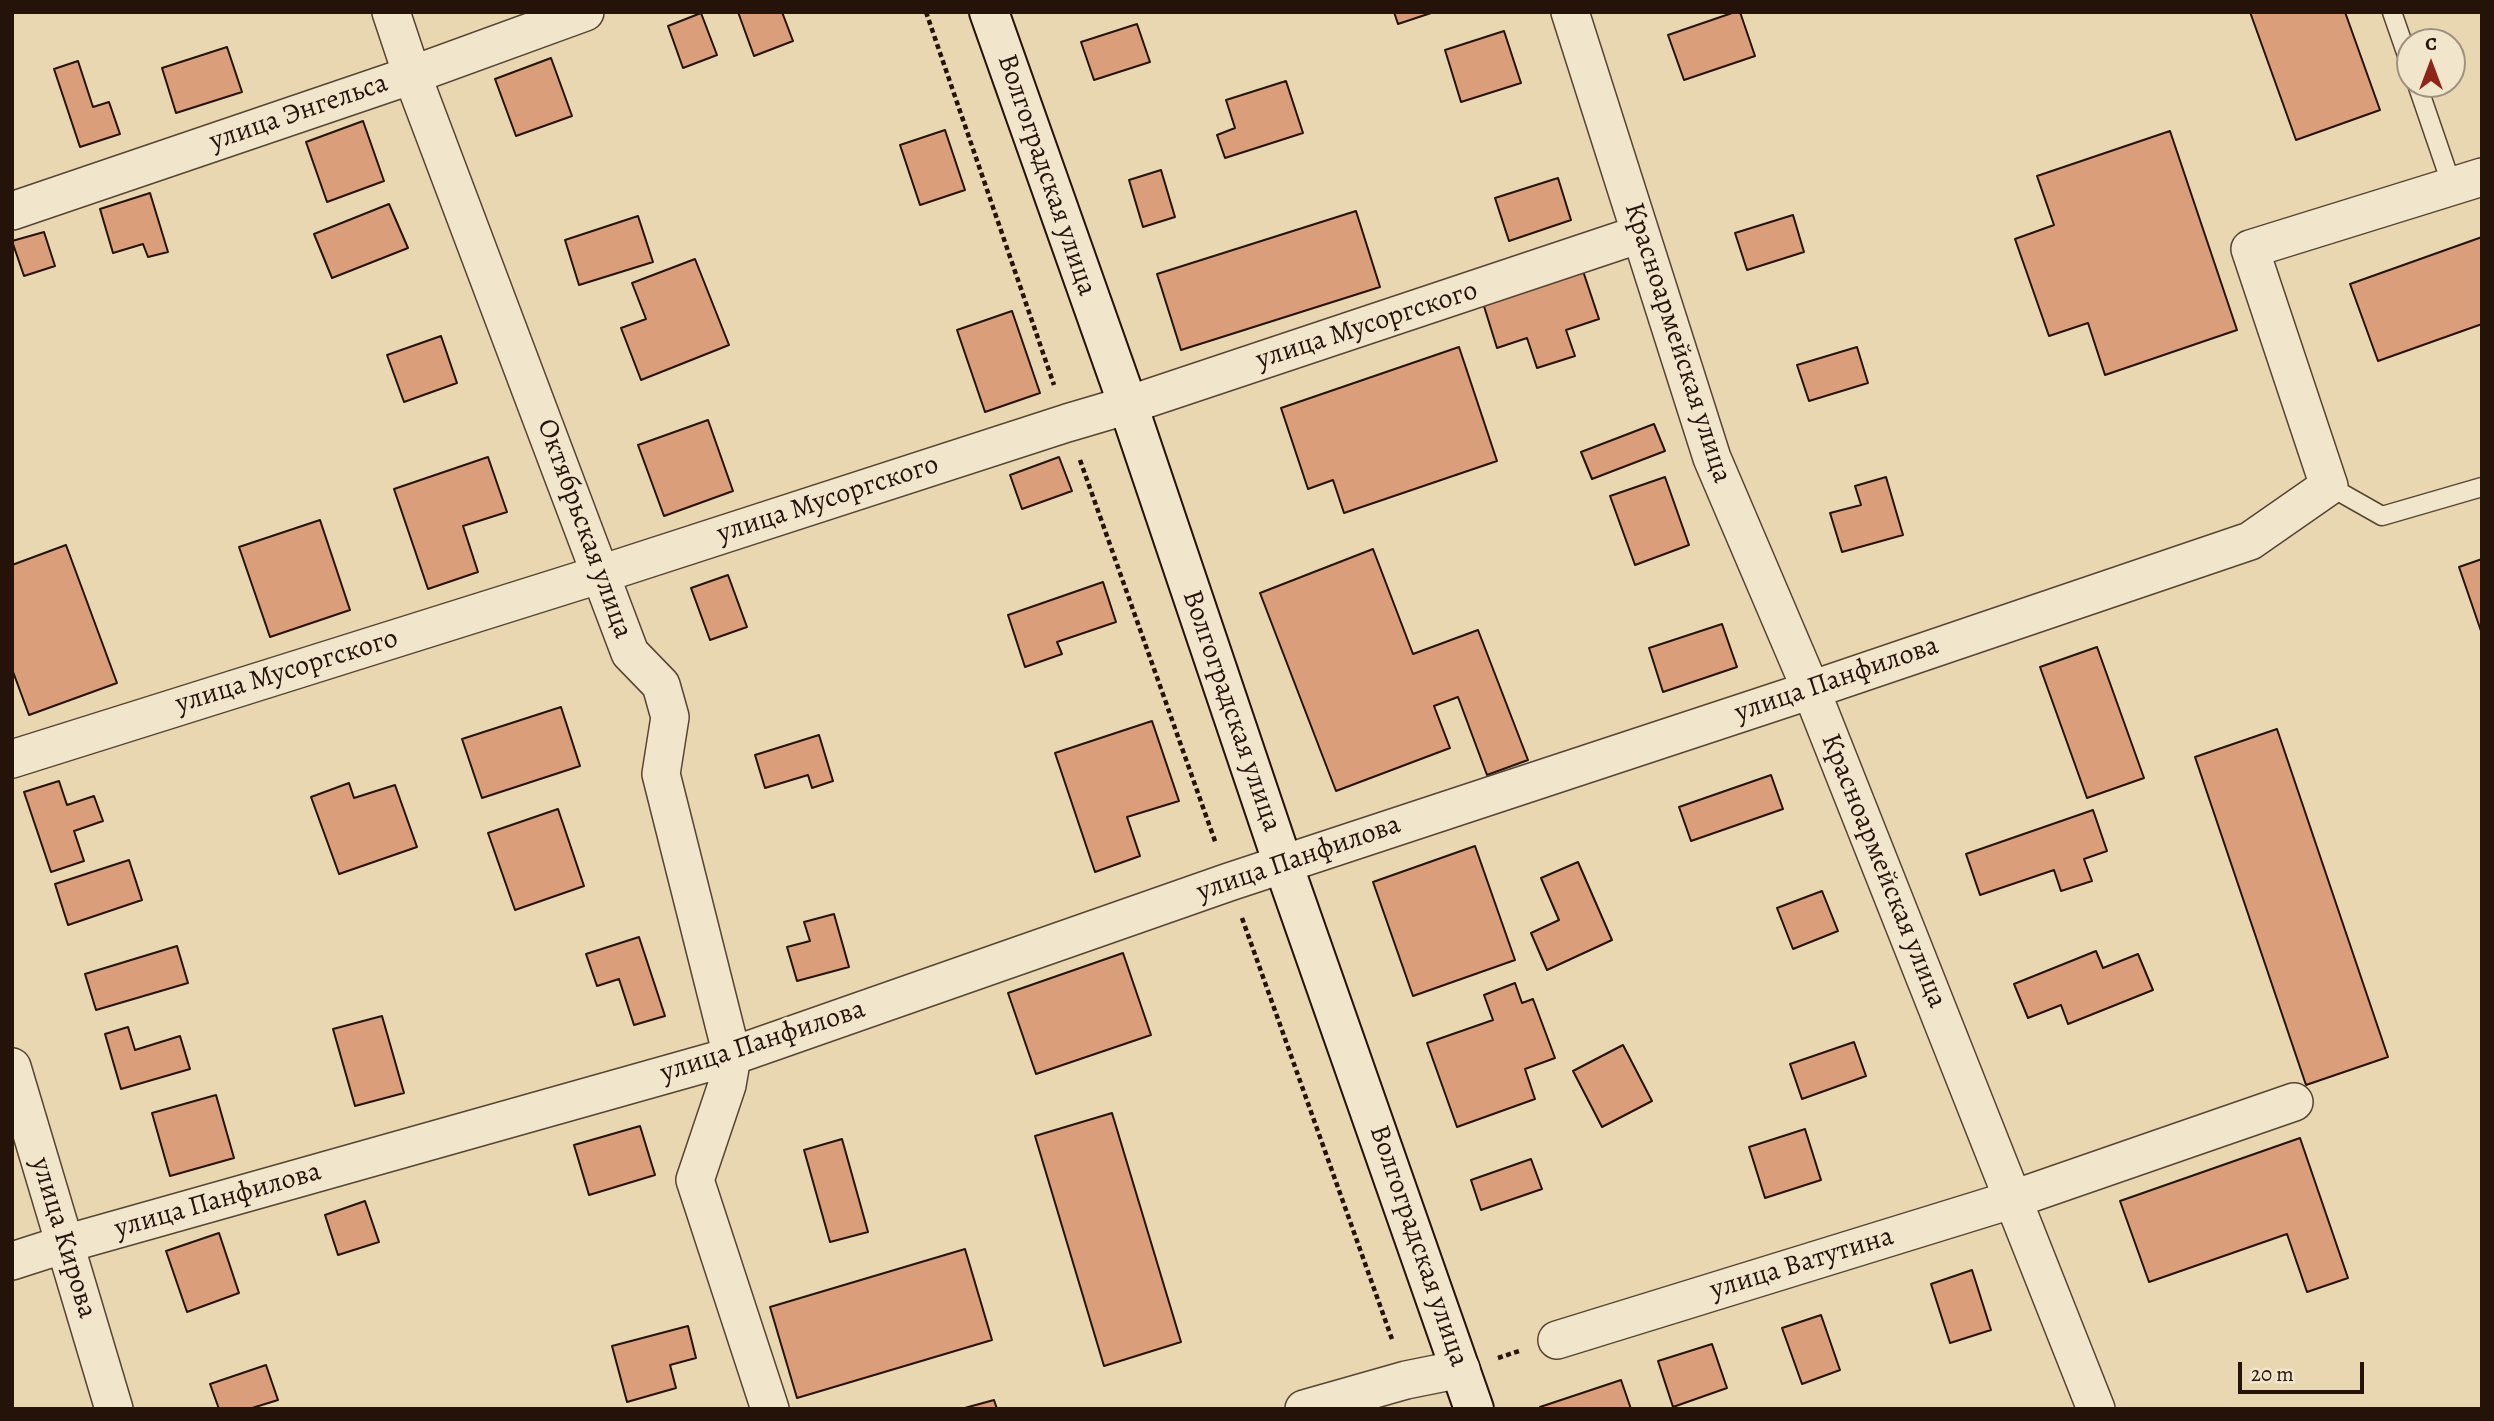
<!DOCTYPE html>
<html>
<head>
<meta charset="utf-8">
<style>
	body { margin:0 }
	#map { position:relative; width:2494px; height:1421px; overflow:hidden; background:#e9d7b1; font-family:Alegreya,serif }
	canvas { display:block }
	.frame { position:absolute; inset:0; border:14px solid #251309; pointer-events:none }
	.north { position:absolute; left:2396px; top:28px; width:70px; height:70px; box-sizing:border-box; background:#f1e5cc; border:2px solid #9f917e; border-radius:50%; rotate:0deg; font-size:19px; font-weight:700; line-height:28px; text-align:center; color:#251309 }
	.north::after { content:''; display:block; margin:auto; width:24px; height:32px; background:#8f2418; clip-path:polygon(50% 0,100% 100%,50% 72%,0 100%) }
	.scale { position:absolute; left:2238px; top:1362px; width:126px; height:32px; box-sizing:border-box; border:4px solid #251309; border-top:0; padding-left:9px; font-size:21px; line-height:24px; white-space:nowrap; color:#251309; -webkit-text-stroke:5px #f1e5cc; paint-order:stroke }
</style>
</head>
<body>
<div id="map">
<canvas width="2494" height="1421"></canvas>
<div class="frame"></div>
<div class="north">С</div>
<div class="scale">20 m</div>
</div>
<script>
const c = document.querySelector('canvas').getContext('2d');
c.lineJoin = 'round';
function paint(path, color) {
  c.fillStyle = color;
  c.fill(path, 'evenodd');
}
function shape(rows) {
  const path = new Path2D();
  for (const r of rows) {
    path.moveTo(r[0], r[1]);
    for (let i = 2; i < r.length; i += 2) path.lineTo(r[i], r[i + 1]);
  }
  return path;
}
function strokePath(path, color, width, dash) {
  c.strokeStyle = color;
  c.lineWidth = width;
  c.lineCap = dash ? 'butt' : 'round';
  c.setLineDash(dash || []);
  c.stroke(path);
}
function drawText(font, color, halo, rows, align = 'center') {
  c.font = font + ' Alegreya,serif';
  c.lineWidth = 6;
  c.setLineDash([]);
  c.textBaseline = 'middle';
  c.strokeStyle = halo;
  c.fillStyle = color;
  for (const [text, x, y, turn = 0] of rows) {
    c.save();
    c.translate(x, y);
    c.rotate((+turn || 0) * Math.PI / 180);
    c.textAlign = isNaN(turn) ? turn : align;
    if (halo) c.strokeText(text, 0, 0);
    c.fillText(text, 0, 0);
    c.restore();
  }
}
const building = shape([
	[738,12,782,12,793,41,754,56,738,12],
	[1394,12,1434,12,1398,24,1394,12],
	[1735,12,1740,12,1755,56,1684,80,1668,35,1735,12],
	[2250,12,2345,12,2380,110,2296,140,2250,12],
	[701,13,717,55,683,68,668,26,701,13],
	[1137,24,1150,62,1094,80,1081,42,1137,24],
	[1504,31,1521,83,1461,102,1445,50,1504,31],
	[227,47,242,92,176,113,162,68,227,47],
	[551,58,572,116,516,136,495,79,551,58],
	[78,61,93,107,109,102,120,134,80,147,54,69,78,61],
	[1286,81,1303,133,1225,158,1217,135,1235,128,1226,100,1286,81],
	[363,121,384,181,327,202,306,142,363,121],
	[945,130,965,190,920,205,900,145,945,130],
	[2170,131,2237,330,2105,375,2088,323,2049,336,2015,239,2054,225,2037,176,2170,131],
	[1161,170,1175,217,1143,227,1129,180,1161,170],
	[1558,178,1571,220,1509,241,1495,198,1558,178],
	[150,193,168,252,148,257,143,244,113,253,100,209,150,193],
	[389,204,408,248,332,278,314,234,389,204],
	[1356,211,1380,287,1181,350,1157,274,1356,211],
	[1793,215,1804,252,1747,270,1735,233,1793,215],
	[638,216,653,262,579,285,565,240,638,216],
	[44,232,55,266,24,276,12,241,44,232],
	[2482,237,2482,324,2378,361,2350,284,2482,237],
	[695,259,729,345,641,380,621,328,646,319,632,283,695,259],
	[1583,271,1599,319,1566,330,1575,356,1537,368,1527,338,1497,348,1483,303,1583,271],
	[1012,311,1040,393,985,412,957,330,1012,311],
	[441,336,457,383,404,402,387,355,441,336],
	[1459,347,1497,461,1344,513,1333,480,1308,489,1281,408,1459,347],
	[1857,347,1868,383,1809,401,1797,365,1857,347],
	[708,420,733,491,664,516,638,445,708,420],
	[1654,424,1665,451,1592,479,1581,452,1654,424],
	[488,457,507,512,463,526,478,572,428,589,394,489,488,457],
	[1059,457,1072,491,1022,509,1010,475,1059,457],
	[1665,477,1689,545,1635,565,1610,496,1665,477],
	[1886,477,1903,535,1842,552,1830,513,1861,505,1855,486,1886,477],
	[320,520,350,610,270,637,239,547,320,520],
	[66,545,117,683,29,715,12,669,12,565,66,545],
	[1373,549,1413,654,1478,630,1528,760,1487,775,1458,697,1434,706,1450,748,1336,791,1260,593,1373,549],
	[2482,559,2482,634,2459,567,2482,559],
	[728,575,747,627,710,640,691,588,728,575],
	[1103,582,1116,622,1057,642,1062,654,1025,667,1008,615,1103,582],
	[1722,624,1737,667,1663,692,1649,648,1722,624],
	[2097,647,2144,778,2087,798,2040,667,2097,647],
	[561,707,580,766,482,798,462,739,561,707],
	[1152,721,1179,801,1127,817,1140,856,1095,872,1055,753,1152,721],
	[2277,729,2388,1057,2306,1085,2195,757,2277,729],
	[819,735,833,781,812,788,808,775,765,788,755,755,819,735],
	[1771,775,1783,809,1691,841,1679,807,1771,775],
	[59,781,67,805,94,796,103,821,74,831,84,861,51,872,24,792,59,781],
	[349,783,354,798,395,785,417,847,339,874,311,797,349,783],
	[558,809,584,886,515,910,488,833,558,809],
	[2093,810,2107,851,2084,859,2092,881,2061,891,2054,870,1980,895,1966,854,2093,810],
	[1475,846,1515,960,1413,996,1373,882,1475,846],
	[129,860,142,900,68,925,55,884,129,860],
	[1578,862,1612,940,1547,970,1531,933,1559,920,1541,878,1578,862],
	[1822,891,1838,931,1793,949,1777,908,1822,891],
	[834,914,849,967,797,981,787,947,810,941,804,922,834,914],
	[639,937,665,1016,634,1025,619,979,597,986,586,954,639,937],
	[177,946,188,983,96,1010,85,974,177,946],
	[2096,951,2103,968,2138,954,2153,990,2068,1024,2061,1005,2028,1018,2014,984,2096,951],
	[1123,953,1151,1035,1036,1074,1008,993,1123,953],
	[1515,983,1522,1003,1533,999,1555,1058,1525,1069,1535,1099,1457,1127,1427,1043,1493,1020,1484,995,1515,983],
	[382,1016,404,1093,355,1106,333,1029,382,1016],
	[128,1027,135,1050,180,1036,190,1069,121,1089,105,1034,128,1027],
	[1854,1042,1866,1076,1802,1099,1790,1064,1854,1042],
	[1623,1045,1652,1101,1602,1127,1573,1071,1623,1045],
	[216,1095,234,1158,170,1176,152,1113,216,1095],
	[1112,1113,1181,1342,1104,1366,1035,1136,1112,1113],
	[640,1126,655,1175,589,1195,574,1145,640,1126],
	[1805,1129,1821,1180,1765,1198,1749,1147,1805,1129],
	[2300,1138,2348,1278,2307,1292,2287,1234,2149,1282,2120,1201,2300,1138],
	[842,1139,868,1232,830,1242,804,1150,842,1139],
	[1531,1159,1542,1189,1481,1210,1471,1180,1531,1159],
	[365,1201,379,1242,338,1255,325,1215,365,1201],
	[219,1233,239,1293,187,1312,166,1251,219,1233],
	[965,1249,992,1340,797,1398,770,1307,965,1249],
	[1972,1270,1991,1330,1950,1343,1931,1284,1972,1270],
	[1821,1315,1840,1370,1802,1384,1782,1328,1821,1315],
	[688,1326,696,1358,670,1365,676,1388,627,1402,612,1346,688,1326],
	[1712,1344,1727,1388,1673,1407,1658,1361,1712,1344],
	[266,1365,278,1400,249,1409,219,1409,210,1384,266,1365],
	[1621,1380,1631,1409,1540,1409,1540,1407,1621,1380],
	[994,1400,997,1409,961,1409,994,1400]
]);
paint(building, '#da9e7a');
strokePath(building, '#251309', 2);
const lane = shape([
	[2392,12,2410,64],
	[2417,84,2452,186],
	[2329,486,2382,516,2482,487]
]);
const street = shape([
	[391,12,412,75,630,653,661,685,670,717,661,774,732,1056,727,1085,695,1180,770,1409],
	[1570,12,1712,458,1811,690,2096,1409],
	[12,211,412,75,585,12],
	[12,759,601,574,1067,423,1128,405,1640,234],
	[12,1067,114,1409],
	[12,1261,65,1244,732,1056,1229,882,1811,690,2250,541,2329,486,2250,249,2482,177],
	[1557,1340,2014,1199,2294,1102],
	[1304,1409,1406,1380,1461,1369]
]);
const secondary = shape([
	[989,12,1128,405,1283,864,1474,1409]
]);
strokePath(lane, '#564433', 21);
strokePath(street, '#564433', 40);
strokePath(secondary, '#251309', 42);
strokePath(shape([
	[926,12,1054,385],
	[1080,460,1216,844],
	[1242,918,1393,1342],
	[1498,1358,1519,1351]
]), '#251309', 4.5, [5, 3.5]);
strokePath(lane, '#f1e5cc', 18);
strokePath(street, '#f1e5cc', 37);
strokePath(secondary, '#f1e5cc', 38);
drawText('28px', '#251309', '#f1e5cc', [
	["улица Энгельса",299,113,-19],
	["Волгоградская улица",1046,175,71],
	["улица Мусоргского",1367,326,-18],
	["Красноармейская улица",1677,343,72],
	["улица Мусоргского",828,500,-18],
	["Октябрьская улица",584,529,70],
	["улица Мусоргского",287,672,-17],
	["улица Панфилова",1837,680,-19],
	["Волгоградская улица",1231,711,71],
	["улица Панфилова",1299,859,-19],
	["Красноармейская улица",1883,871,68],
	["улица Панфилова",763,1042,-18],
	["улица Панфилова",218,1201,-16],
	["улица Кирова",63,1238,73],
	["Волгоградская улица",1418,1246,71],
	["улица Ватутина",1802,1264,-17]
]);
</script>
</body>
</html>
